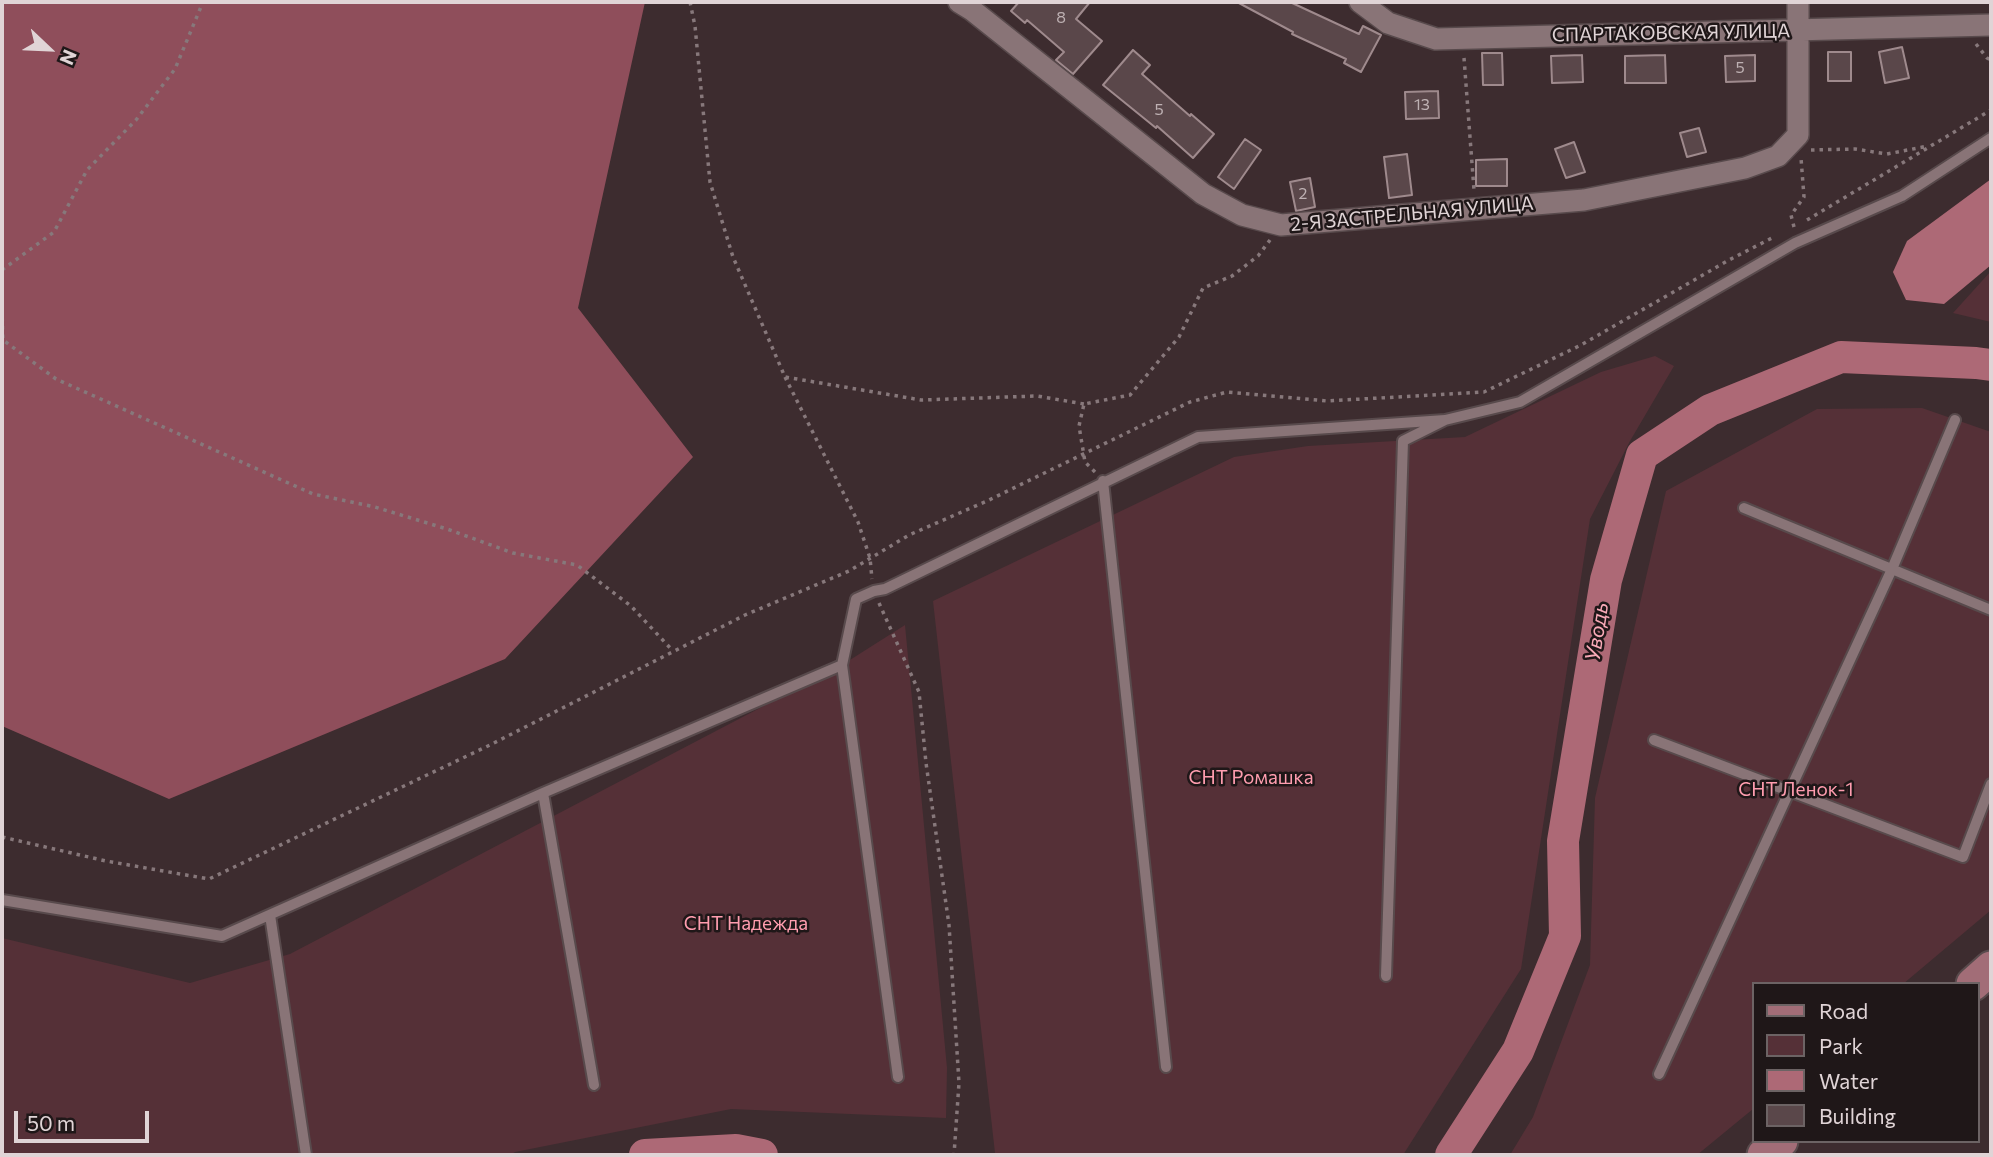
<!DOCTYPE html>
<html>
<head>
<meta charset="utf-8">
<style>
	body { margin:0 }
	#map { position:relative; width:1993px; height:1157px; overflow:hidden; background:#3d2c2f; font-family:Commissioner,sans-serif }
	canvas { display:block }
	.frame { position:absolute; inset:0; border:4px solid #e0d4d6; pointer-events:none }
	.legend { position:absolute; left:1752px; top:982px; width:228px; height:161px; box-sizing:border-box; background:#1f1718; border:2px solid #6c6364; margin:0; padding:9px 12px; list-style:none; font-size:21px; color:#e0d4d6 }
	.legend li { display:flex; align-items:center; gap:14px; height:35px }
	.legend b { width:35px; border:2px solid #6c6364 }
	.north { position:absolute; left:14px; top:14px; width:70px; height:70px; -webkit-text-stroke:5px #1f1718; paint-order:stroke; rotate:113deg; font-size:19px; font-weight:700; line-height:28px; text-align:center; color:#e0d4d6 }
	.north::after { content:''; display:block; margin:auto; width:24px; height:32px; background:#e0d4d6; clip-path:polygon(50% 0,100% 100%,50% 72%,0 100%) }
	.scale { position:absolute; left:14px; top:1111px; width:135px; height:32px; box-sizing:border-box; border:4px solid #e0d4d6; border-top:0; padding-left:9px; font-size:21px; line-height:24px; white-space:nowrap; color:#e0d4d6; -webkit-text-stroke:5px #1f1718; paint-order:stroke }
</style>
</head>
<body>
<div id="map">
<canvas width="1993" height="1157"></canvas>
<div class="frame"></div>
<ul class="legend">
<li><b style="height:9px;background:#a26d77"></b>Road</li>
<li><b style="height:19px;background:#553037"></b>Park</li>
<li><b style="height:19px;background:#ad6976"></b>Water</li>
<li><b style="height:19px;background:#5a474a"></b>Building</li>
</ul>
<div class="north">N</div>
<div class="scale">50 m</div>
</div>
<script>
const c = document.querySelector('canvas').getContext('2d');
c.lineJoin = 'round';
function paint(path, color) {
  c.fillStyle = color;
  c.fill(path, 'evenodd');
}
function shape(rows) {
  const path = new Path2D();
  for (const r of rows) {
    path.moveTo(r[0], r[1]);
    for (let i = 2; i < r.length; i += 2) path.lineTo(r[i], r[i + 1]);
  }
  return path;
}
function strokePath(path, color, width, dash) {
  c.strokeStyle = color;
  c.lineWidth = width;
  c.lineCap = dash ? 'butt' : 'round';
  c.setLineDash(dash || []);
  c.stroke(path);
}
function drawText(font, color, halo, rows, align = 'center') {
  c.font = font + ' Commissioner,sans-serif';
  c.lineWidth = 5;
  c.setLineDash([]);
  c.textBaseline = 'middle';
  c.strokeStyle = halo;
  c.fillStyle = color;
  for (const [text, x, y, turn = 0] of rows) {
    c.save();
    c.translate(x, y);
    c.rotate((+turn || 0) * Math.PI / 180);
    c.textAlign = isNaN(turn) ? turn : align;
    if (halo) c.strokeText(text, 0, 0);
    c.fillText(text, 0, 0);
    c.restore();
  }
}
paint(shape([
	[1991,271,1991,322,1953,313],
	[1655,356,1674,366,1630,441,1590,519,1521,969,1403,1155,995,1153,933,601,1234,457,1308,446,1465,437,1601,372],
	[1922,408,1991,432,1991,910,1903,984,1753,984,1753,1109,1697,1155,1510,1155,1533,1117,1590,965,1595,798,1666,491,1817,409],
	[905,625,947,1068,946,1118,731,1109,515,1152,510,1155,2,1155,2,938,190,983,290,954,842,665]
]), '#553037');
paint(shape([
	[2,2,645,2,578,308,693,457,505,659,169,799,2,726]
]), '#8f4e5b');
paint(shape([
	[1991,179,1991,265,1944,304,1906,300,1893,272,1907,241]
]), '#ad6976');
strokePath(shape([
	[645,1155,736,1150,762,1155],
	[1451,1155,1518,1051,1565,936,1563,841,1606,580,1642,455,1710,410,1841,357,1976,363,1991,365]
]), '#ad6976', 32);
const building = shape([
	[1019,2,1090,2,1076,19,1102,41,1073,74,1056,60,1064,52,1027,20,1025,23,1011,11,1019,2],
	[1237,2,1290,2,1359,34,1363,26,1381,35,1361,72,1344,63,1346,59,1292,34,1293,32,1237,2],
	[1902,47,1909,78,1885,83,1879,52,1902,47],
	[1133,50,1150,65,1142,74,1190,116,1191,114,1214,134,1193,158,1157,126,1156,128,1103,85,1133,50],
	[1828,52,1851,52,1851,81,1828,81,1828,52],
	[1482,53,1502,53,1503,85,1483,85,1482,53],
	[1582,55,1583,82,1552,83,1551,56,1582,55],
	[1665,55,1666,83,1625,83,1625,56,1665,55],
	[1755,55,1755,81,1726,82,1725,56,1755,55],
	[1438,91,1439,118,1406,119,1405,92,1438,91],
	[1699,128,1706,152,1687,157,1680,133,1699,128],
	[1245,139,1261,150,1234,189,1218,177,1245,139],
	[1574,142,1585,172,1566,178,1555,149,1574,142],
	[1407,154,1412,195,1389,198,1384,157,1407,154],
	[1507,159,1507,186,1476,186,1476,160,1507,159],
	[1310,178,1315,207,1296,211,1290,182,1310,178]
]);
paint(building, '#5a474a');
strokePath(building, '#9f8a8d', 2);
const lane = shape([
	[1103,481,1166,1067],
	[1744,508,1991,610],
	[842,665,898,1077],
	[1654,740,1963,857,1991,784],
	[543,793,594,1085],
	[2,900,222,936,543,793,842,665,856,599,874,591,885,589,1198,437,1445,420],
	[270,915,306,1155],
	[1386,976,1403,441,1445,420,1520,402,1795,243,1902,196,1991,138],
	[1659,1074,1892,569,1955,420]
]);
const street = shape([
	[959,2,972,10,1203,194,1242,215,1281,225,1584,200,1745,168,1778,156,1798,135,1798,2],
	[1360,2,1388,23,1436,39,1991,25]
]);
const primary = shape([
	[1973,984,1991,968],
	[1764,1155,1781,1141]
]);
strokePath(lane, '#584a4c', 14);
strokePath(street, '#584a4c', 24);
strokePath(primary, '#584a4c', 37);
strokePath(shape([
	[690,2,695,26,710,182,733,257,785,377,921,400,1037,396,1084,404],
	[1976,44,1987,58,1991,60],
	[1464,58,1474,190],
	[1811,150,1855,149,1887,154,1928,146],
	[1807,220,1991,110],
	[1794,227,1791,215,1804,197,1801,158],
	[2,270,54,232,87,170,136,120,175,69,203,2],
	[2,309,3,340,56,379,313,494,375,507,447,529,513,553,577,565,631,606,673,651],
	[785,377,858,522,870,558,872,579],
	[1095,472,1085,462,1079,426,1084,404,1130,395,1179,337,1203,288,1232,276,1258,256,1270,240],
	[879,603,919,692,926,763,949,925,959,1083,954,1155],
	[2,837,106,861,209,879,490,745,745,615,849,571,909,535,987,501,1190,402,1227,392,1327,401,1484,392,1581,345,1729,260,1772,238]
]), '#87787b', 3.5, [3.5, 5]);
strokePath(lane, '#897477', 10);
strokePath(street, '#897477', 21);
strokePath(primary, '#a26d77', 33);
drawText('16px', '#beb1b3', null, [
	["8",1061,18],
	["5",1740,68],
	["13",1422,105],
	["5",1159,110],
	["2",1303,194]
]);
drawText('19px', '#e0d4d6', '#1f1718', [
	["СПАРТАКОВСКАЯ УЛИЦА",1671,33,-1],
	["2-Я ЗАСТРЕЛЬНАЯ УЛИЦА",1412,214,-5]
]);
drawText('19px', '#ff9daf', '#1f1718', [
	["СНТ Ромашка",1251,778],
	["СНТ Ленок-1",1796,790],
	["СНТ Надежда",746,924]
]);
drawText('italic 21px', '#faaab8', '#1f1718', [
	["Уводь",1597,632,-81]
]);
</script>
</body>
</html>
